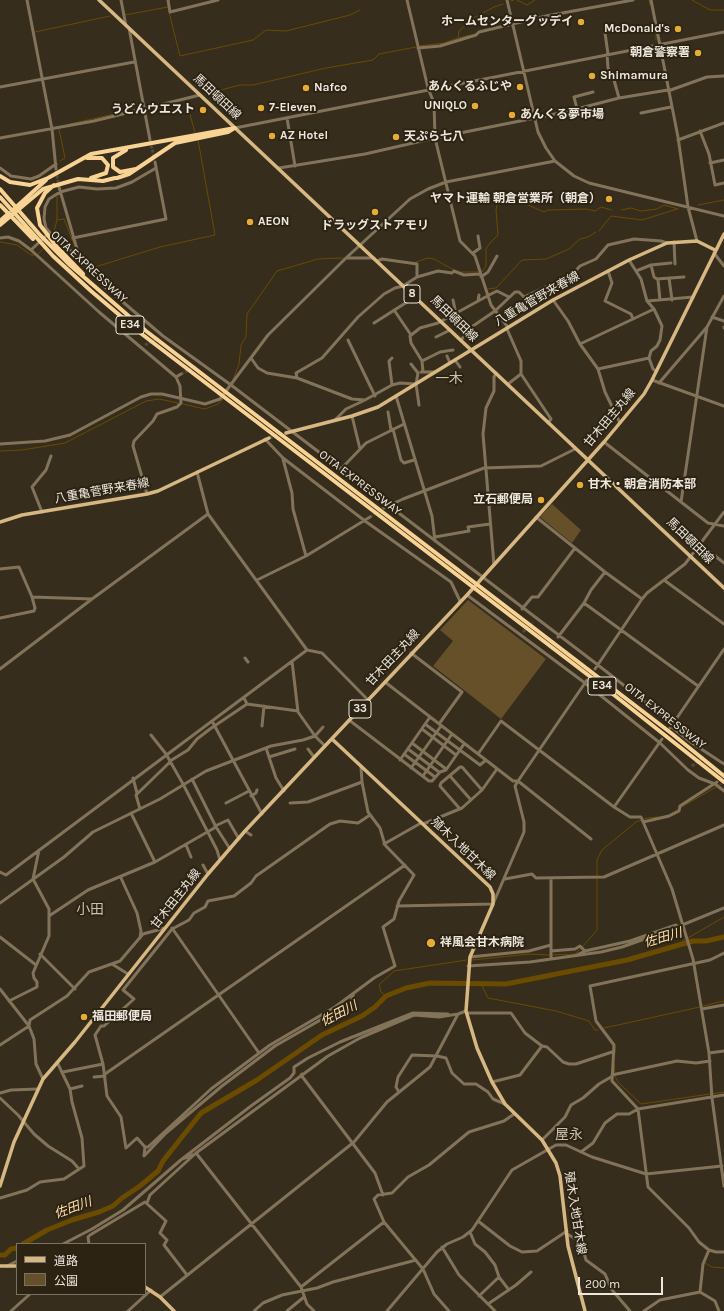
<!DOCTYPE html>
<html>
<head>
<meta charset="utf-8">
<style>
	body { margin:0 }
	#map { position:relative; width:724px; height:1311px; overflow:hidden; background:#362d1d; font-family:Karla,"Noto Sans JP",sans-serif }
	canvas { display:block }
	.legend { position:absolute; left:16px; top:1243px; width:130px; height:52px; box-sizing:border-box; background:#2c2313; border:1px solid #797164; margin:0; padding:5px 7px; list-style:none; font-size:12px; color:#ede7dd }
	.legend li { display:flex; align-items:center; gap:8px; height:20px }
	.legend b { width:20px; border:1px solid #797164 }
	.scale { position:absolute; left:578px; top:1277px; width:85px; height:18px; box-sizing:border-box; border:2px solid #ede7dd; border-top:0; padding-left:5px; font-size:12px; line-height:14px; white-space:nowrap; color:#ede7dd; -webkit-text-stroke:3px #2c2313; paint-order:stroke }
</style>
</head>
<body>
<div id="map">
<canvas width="724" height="1311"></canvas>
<ul class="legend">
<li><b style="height:5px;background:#d7b883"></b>道路</li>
<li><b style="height:11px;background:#65502a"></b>公園</li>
</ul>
<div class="scale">200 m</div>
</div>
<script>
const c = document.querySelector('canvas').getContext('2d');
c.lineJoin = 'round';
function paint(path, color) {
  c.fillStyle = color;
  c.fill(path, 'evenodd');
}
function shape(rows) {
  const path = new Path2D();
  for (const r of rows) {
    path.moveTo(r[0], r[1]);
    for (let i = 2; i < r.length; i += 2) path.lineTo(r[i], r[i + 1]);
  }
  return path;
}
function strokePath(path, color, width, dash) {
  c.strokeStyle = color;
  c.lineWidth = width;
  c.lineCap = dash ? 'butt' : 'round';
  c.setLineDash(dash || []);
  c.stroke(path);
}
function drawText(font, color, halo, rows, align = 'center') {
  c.font = font + ' Karla,"Noto Sans JP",sans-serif';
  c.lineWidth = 4;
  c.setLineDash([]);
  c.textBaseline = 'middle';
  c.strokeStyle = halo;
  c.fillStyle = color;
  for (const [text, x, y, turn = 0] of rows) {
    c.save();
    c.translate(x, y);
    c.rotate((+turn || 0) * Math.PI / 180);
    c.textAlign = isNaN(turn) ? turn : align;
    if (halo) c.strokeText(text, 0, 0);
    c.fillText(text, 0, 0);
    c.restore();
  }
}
paint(shape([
	[552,504,581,530,572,543,540,517],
	[468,600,546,659,501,719,433,666,453,641,440,630]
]), '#65502a');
strokePath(shape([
	[517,0,527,5,535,0],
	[649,0,650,5],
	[692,0,710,10,724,10],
	[511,1,514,0],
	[169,12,180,56,253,40,266,30,286,31,350,15,360,10],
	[125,15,168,7],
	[35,32,110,16],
	[656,32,656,40],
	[459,38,470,35],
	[419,46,444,43,458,38,459,31,474,18,494,7,503,4],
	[206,94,240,85,253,85,326,68,373,60,379,54,416,47],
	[187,103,195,133],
	[70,124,137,109],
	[59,129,65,158,60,161],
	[698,205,724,200],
	[621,210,631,208,641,211,657,209,664,205,678,209],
	[57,220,64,219,76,249],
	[599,231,611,216,642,220,677,209],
	[53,235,57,220,57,196],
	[0,242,17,245,31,255,35,255],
	[78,251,95,267,160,247,215,235,198,140],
	[38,254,44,248],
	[416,262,428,258,434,259,454,270],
	[461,272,482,272,486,266,486,249,490,243,498,235,496,210,499,195,503,194,544,212,548,210,586,209,595,211,601,207,612,210],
	[488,289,496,288,522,260,546,259,553,256,569,249,580,239,588,237,596,232],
	[233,380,239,364,241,345,246,337,247,314,277,271,318,259,343,258],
	[183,404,205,409,218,404,223,399],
	[0,451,22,450,65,443,146,401,159,399,178,403],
	[680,808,721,784],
	[670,814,677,810],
	[597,876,597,860,602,850,636,822,647,818,659,817],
	[688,938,724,917],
	[678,945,685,939],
	[583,946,597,930,597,879],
	[552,955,575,954,581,948],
	[472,960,529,954,549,955],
	[481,984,488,998,556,1011,589,1021,595,1030,598,1030],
	[386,996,381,992,379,985,394,971,467,960],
	[703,1006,724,1001],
	[604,1028,700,1007],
	[615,1053,615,1046],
	[614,1064,615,1073],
	[615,1076,618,1082,641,1104,724,1092],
	[705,1263,712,1267,724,1268]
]), '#6b4b00', 1);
strokePath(shape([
	[23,1244,47,1230,72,1220,99,1212,113,1206,122,1198,140,1186,158,1171,163,1161,201,1113,257,1080,322,1035,362,1016,375,1007,386,996,406,988,430,983,506,984,627,960,693,941,706,941,724,937],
	[0,1255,5,1255,11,1249,17,1248]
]), '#6b4b00', 5);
strokePath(shape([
	[150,141,154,157],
	[56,171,59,186],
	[145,345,159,338],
	[181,374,197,366],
	[370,517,382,509],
	[523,632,533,622],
	[692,766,704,757]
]), '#51493a', 3, [3, 1.5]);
strokePath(shape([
	[269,438,286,433]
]), '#51493a', 3.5, [3.5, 2]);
strokePath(shape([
	[27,0,52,129,56,169],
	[121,0,126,26],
	[168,0,170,12,218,0],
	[407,0,428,88,434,103,435,138,565,112,619,98,668,90],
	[507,0,538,132,546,148,555,161,574,176,589,183,724,216],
	[651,0,678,137,688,207,697,241],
	[129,28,150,140],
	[605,33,608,54],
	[418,48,440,46,476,35,479,32,546,16,633,0],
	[607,54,608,68,614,80,619,98],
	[0,87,134,62],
	[668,91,707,77,724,76],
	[577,109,574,97,593,92],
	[641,113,671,107],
	[287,118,295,166],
	[235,128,724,32],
	[700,131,709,154,715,185,724,183],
	[0,138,94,121,200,95],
	[678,140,724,123],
	[710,163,724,160],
	[0,168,11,176,31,179,39,176,56,164],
	[156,168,132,182,116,188,97,189,79,187,60,192,49,199,45,207,44,219,46,228,57,241,77,255,104,286,163,336,231,385,598,665,673,724,673,728,692,743,724,764],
	[279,168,365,154,435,138,460,241,475,256,491,305,507,326],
	[59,187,77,249,77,255],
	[0,238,8,237,19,241,31,250,99,312,176,377,180,386,181,403,177,407,157,414,153,421,134,441,133,446,147,494],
	[73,238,166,219,155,162],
	[674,242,675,264],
	[31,250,48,234],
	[473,253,480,248,478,236],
	[714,253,724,266],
	[346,258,374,258],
	[629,260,641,279,647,301,654,309,662,326,660,340,657,346,651,351,649,358,653,369,656,371],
	[377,261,382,259,417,264,417,277],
	[651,265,654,277,657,279,684,277],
	[608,271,612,283,605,301,631,314,633,319,654,309],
	[636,271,651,265,671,263],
	[481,277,488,272,497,256],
	[669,278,672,300],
	[658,280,660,300],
	[453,300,456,314],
	[553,300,568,321,580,344,598,369,605,392,620,423],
	[478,301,479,295],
	[647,301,693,297],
	[394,310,411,335],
	[712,317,724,321],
	[374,323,415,297],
	[724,327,724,328],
	[507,329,521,361,521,374,551,419,548,423],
	[436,337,450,330],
	[348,340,375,396],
	[461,340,473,326,495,311,515,292,519,292,524,297,556,282,567,280,580,266,596,259,608,245,634,239,661,241,667,243],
	[580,344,633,319],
	[447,356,450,363],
	[251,358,258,368,267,373,297,378,352,399,365,400,392,385,400,383,416,384],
	[455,360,460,367],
	[422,361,440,352,453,350],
	[411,364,418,373,416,384,419,405],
	[598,369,649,358],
	[421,372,435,372],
	[423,372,422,361,411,343,410,336,420,328,438,323,491,294,497,291,509,297],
	[176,377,181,374],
	[297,378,296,373,322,358,358,317,384,294,395,288,403,286,417,277,438,271,452,273,454,271,464,275,480,274],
	[652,380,724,406],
	[659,383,707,327],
	[508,384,521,374],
	[392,385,389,361,392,358],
	[396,396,432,516,435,541],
	[388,412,391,430],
	[352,416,360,449],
	[335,420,346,409,363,401],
	[393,429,401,460,404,463,414,460],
	[265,439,283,458,365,521,451,582,460,601],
	[604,442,708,523,724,526],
	[0,444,45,441,70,435,141,397,151,394,162,394,205,404,220,399,268,335,346,258,410,199,428,189,446,182,555,161],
	[283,459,292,493,293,509,306,556],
	[340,470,366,443,404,424],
	[197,472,208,514],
	[681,502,707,327,724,296],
	[384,508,403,499,484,468,541,466,575,449],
	[42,512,32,487,46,470,51,456],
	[536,517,605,572,642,599],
	[435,537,469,531,468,527,490,524],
	[700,544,724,563],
	[494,565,483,434,486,408,494,391,494,377,496,373],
	[0,569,19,567,32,597],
	[257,580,306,556,370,517],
	[664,580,724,624],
	[467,595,585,683,660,743,688,770,699,778,715,784,724,791],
	[584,603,698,686],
	[522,609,532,597,538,597,575,548],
	[0,618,34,611,35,608,32,597,92,599],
	[558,637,584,603,591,590,605,572],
	[411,653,462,692,439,724],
	[245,658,248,662],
	[292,661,298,712,315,736,325,746],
	[0,669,92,599,208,514,307,650],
	[595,669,642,599,647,593,685,564,724,512],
	[385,682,513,781,518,781,587,680],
	[244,698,247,704,298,711],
	[349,720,429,781,432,781,440,772,446,770,464,744],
	[212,721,262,814],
	[425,724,480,765,486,760],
	[262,726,264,706],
	[670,728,724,649],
	[422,729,456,755],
	[151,735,166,754,183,784,217,850,220,860],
	[412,743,446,769],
	[266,748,276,778,284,791],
	[308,749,314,757],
	[408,749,439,772],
	[404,754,435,777],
	[478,754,501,721,614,807,630,817,641,817,672,889,693,959,709,1053,712,1098,724,1186],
	[269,757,295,749],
	[400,760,430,717],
	[170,761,188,750,197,739,210,729,247,704],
	[361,767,362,782,368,812,380,828,385,845,414,875,399,901,394,919,383,927,395,966,374,978,335,1007,270,1045,211,1089,148,1147,145,1147,137,1138,126,1148,121,1117,107,1096,103,1064,95,1035,101,1026,104,1026,134,999,123,990,172,929,189,920,194,913,205,907,208,901,234,896,251,883,256,876,330,824,340,821,358,823,370,815],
	[411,768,441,726],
	[423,776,452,734],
	[450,776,471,800],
	[133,778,137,793],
	[192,779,216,827],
	[251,796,256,793,257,790],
	[226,803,249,791],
	[290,803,308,802,362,782],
	[614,807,662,739],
	[140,809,136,795,170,762],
	[460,809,440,786,441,783,460,767,462,767,482,790],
	[131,813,155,862],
	[643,822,669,816,679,811,680,806,717,782],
	[423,824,462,808,482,790,497,769],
	[215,826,228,820,239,839],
	[245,831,251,835],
	[384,844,421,823],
	[186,845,191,857],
	[203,865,208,874],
	[0,872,6,875,307,650,322,653,368,700],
	[121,878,137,913,141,931,140,938],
	[551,878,551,958],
	[505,879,532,874,536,878,604,877,724,825],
	[0,903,64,857,93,832,160,799,206,771,271,746,303,740,315,736,323,727],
	[397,906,493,904,524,832,524,822,515,786,518,781,591,839],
	[49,916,88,890,155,862,216,827,230,849],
	[172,928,259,1053],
	[0,937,36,965],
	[551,951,575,949,580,946,585,951,577,955],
	[585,951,630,941,676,925],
	[724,953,710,960,590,986,596,1021,614,1045,612,1081,638,1109,648,1187,689,1228,699,1242,709,1250,716,1252,724,1252],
	[40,954,75,989],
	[470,957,529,951,551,945],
	[112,964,128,974],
	[468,966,530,962,601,952,622,947,670,930,724,908],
	[0,989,29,1026,34,1039,36,1064,43,1079],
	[9,1001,37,987,37,982,34,978,33,973,49,936,49,909,33,879,39,850],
	[702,1009,724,1005],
	[467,1013,511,1013,525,1033,542,1046],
	[0,1045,29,1026,30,1020,67,996,89,972,120,961,143,934,165,928],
	[709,1053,724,1051],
	[63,1072,103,1064],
	[105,1074,405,865],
	[302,1074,301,1075,375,1173,383,1195],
	[612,1075,677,1061,696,1063,710,1061],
	[94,1077,105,1076],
	[492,1082,520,1075,542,1046,547,1047,563,1062,569,1064,576,1064,612,1052],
	[70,1089,82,1086],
	[399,1092,396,1087,398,1077,412,1055,437,1056,446,1058,452,1073,464,1084,476,1084,488,1092,493,1099,505,1104],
	[0,1093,11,1090,38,1089],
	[0,1098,18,1115,34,1134,48,1146,72,1161,79,1169],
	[542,1140,565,1117,571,1105,583,1098,599,1084,611,1077],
	[145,1147,144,1156,166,1133,222,1086,275,1046,350,1003,354,993],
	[581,1152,593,1143,605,1123,617,1114,629,1114,638,1109,724,1095],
	[196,1153,301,1287,307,1304,314,1311],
	[182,1159,251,1106,290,1078,294,1073,294,1067,308,1058,340,1042,413,1013,448,1014],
	[0,1198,27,1190,40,1182,64,1179,84,1166,82,1138,72,1102,70,1089,57,1062],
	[147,1203,150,1195,196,1153,328,1056,360,1038,414,1015,439,1017,458,1014,466,1011],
	[478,1221,510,1246,522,1252,537,1251,567,1231],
	[470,1232,475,1244,485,1252,495,1265,499,1277,509,1290],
	[567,1234,581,1242,586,1260,605,1274,612,1290,630,1311],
	[63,1244,92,1229,123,1210,182,1159,193,1155],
	[89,1244,88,1237,90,1235,145,1202,166,1221,160,1233,167,1240,164,1245,187,1275],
	[442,1247,459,1275,495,1311],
	[7,1266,17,1261],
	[301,1287,384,1222],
	[700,1292,703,1264,709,1250],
	[479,1296,499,1277],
	[160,1297,354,1142,387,1102,430,1067,458,1014],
	[488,1304,516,1285,531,1272],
	[11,1311,30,1294],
	[128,1311,151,1290],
	[254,1311,263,1303,282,1295,317,1288,333,1282,416,1260],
	[287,1311,304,1297],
	[387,1311,437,1252,447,1244,463,1237,472,1230,512,1170,556,1145,566,1145,592,1157,646,1174,722,1166],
	[449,1311,434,1294,423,1269,384,1222,374,1199,378,1195,392,1193,408,1177,429,1165,469,1132,504,1121,514,1114],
	[644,1311,660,1300,700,1292,715,1301,719,1311]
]), '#82735a', 3);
strokePath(shape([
	[99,0,724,588],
	[286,433,352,416,378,407,553,300,629,260,667,243,697,241,715,250],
	[0,522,22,515,147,494,158,491,269,438],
	[332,739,490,887,493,894,493,904,470,957,466,1011,477,1048,492,1082,505,1104,542,1140,556,1163,560,1176,568,1246,585,1311],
	[0,1186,14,1142,43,1079,75,1042,208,874,245,831,467,595,604,442,644,394,652,380,724,234],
	[0,1266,17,1266],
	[145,1287,160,1297,174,1311]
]), '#d7b883', 3.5);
strokePath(shape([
	[126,150,113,158,113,167,120,172,136,169],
	[87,158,102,158,108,165,106,173,91,178],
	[0,176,10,182,30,185,48,178,91,154,235,128],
	[117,178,129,174,175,143,228,132,233,129],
	[54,185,45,193,37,208,40,225,57,247,83,274],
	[0,189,40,235,70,265,146,331,671,733,724,776],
	[0,197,53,256,91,291,143,335,609,691,724,782],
	[0,205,33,239],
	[14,209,46,180],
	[0,221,9,213],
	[0,225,43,189,78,179,103,181,115,178]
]), '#f8d393', 4);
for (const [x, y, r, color] of [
	[581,22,4,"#e7ac36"],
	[678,29,4,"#e7ac36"],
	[698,53,4,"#e7ac36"],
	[592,76,4,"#e7ac36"],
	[520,87,4,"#e7ac36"],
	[306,88,4,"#e7ac36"],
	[475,106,4,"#e7ac36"],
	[261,108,4,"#e7ac36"],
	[203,110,4,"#e7ac36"],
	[512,115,4,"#e7ac36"],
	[272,136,4,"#e7ac36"],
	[396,137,4,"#e7ac36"],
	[609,199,4,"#e7ac36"],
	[375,212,4,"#e7ac36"],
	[250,222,4,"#e7ac36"],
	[580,485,4,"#e7ac36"],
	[541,500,4,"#e7ac36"],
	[431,943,5,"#e7ac36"],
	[84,1017,4,"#e7ac36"]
]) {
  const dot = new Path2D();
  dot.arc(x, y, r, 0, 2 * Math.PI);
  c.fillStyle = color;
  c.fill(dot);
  strokePath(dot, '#2c2313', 1.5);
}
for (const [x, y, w] of [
	[412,294,16],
	[130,325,28],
	[602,686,28],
	[360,709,22]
]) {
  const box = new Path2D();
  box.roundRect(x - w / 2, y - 9, w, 18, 3);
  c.fillStyle = '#2c2313';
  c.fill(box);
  strokePath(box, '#ede7dd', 1);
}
drawText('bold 11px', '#ede7dd', null, [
	["8",412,294],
	["E34",130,325],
	["E34",602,686],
	["33",360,709]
]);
drawText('bold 12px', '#ede7dd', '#2c2313', [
	["ホームセンターグッデイ",573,22,"right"],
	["McDonald's",670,29,"right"],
	["朝倉警察署",690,53,"right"],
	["Shimamura",600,76],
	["あんくるふじや",512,87,"right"],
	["Nafco",314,88],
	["UNIQLO",467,106,"right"],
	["7-Eleven",269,108],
	["うどんウエスト",195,110,"right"],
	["あんくる夢市場",520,115],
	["AZ Hotel",280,136],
	["天ぷら七八",404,137],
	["ヤマト運輸 朝倉営業所（朝倉）",601,199,"right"],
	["AEON",258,222],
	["ドラッグストアモリ",375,226,"center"],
	["甘木・朝倉消防本部",588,485],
	["立石郵便局",533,500,"right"],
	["祥風会甘木病院",440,943],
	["福田郵便局",92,1017]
], 'left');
drawText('12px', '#ede7dd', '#2c2313', [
	["馬田頓田線",217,97,43],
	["OITA EXPRESSWAY",89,267,43],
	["八重亀菅野来春線",537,299,-30],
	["馬田頓田線",454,319,44],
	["甘木田主丸線",610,418,-50],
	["OITA EXPRESSWAY",360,483,37],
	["八重亀菅野来春線",102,491,-10],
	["馬田頓田線",690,541,44],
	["甘木田主丸線",393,658,-47],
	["OITA EXPRESSWAY",665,716,38],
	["殖木入地甘木線",463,849,44],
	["甘木田主丸線",176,899,-52],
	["殖木入地甘木線",575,1213,81]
]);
drawText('italic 13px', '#fcdeac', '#2c2313', [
	["佐田川",663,938,-16],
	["佐田川",339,1014,-27],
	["佐田川",73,1208,-20]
]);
drawText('14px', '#ccc0ad', '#2c2313', [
	["一木",449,379],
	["小田",90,910],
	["屋永",569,1135]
]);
</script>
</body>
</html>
